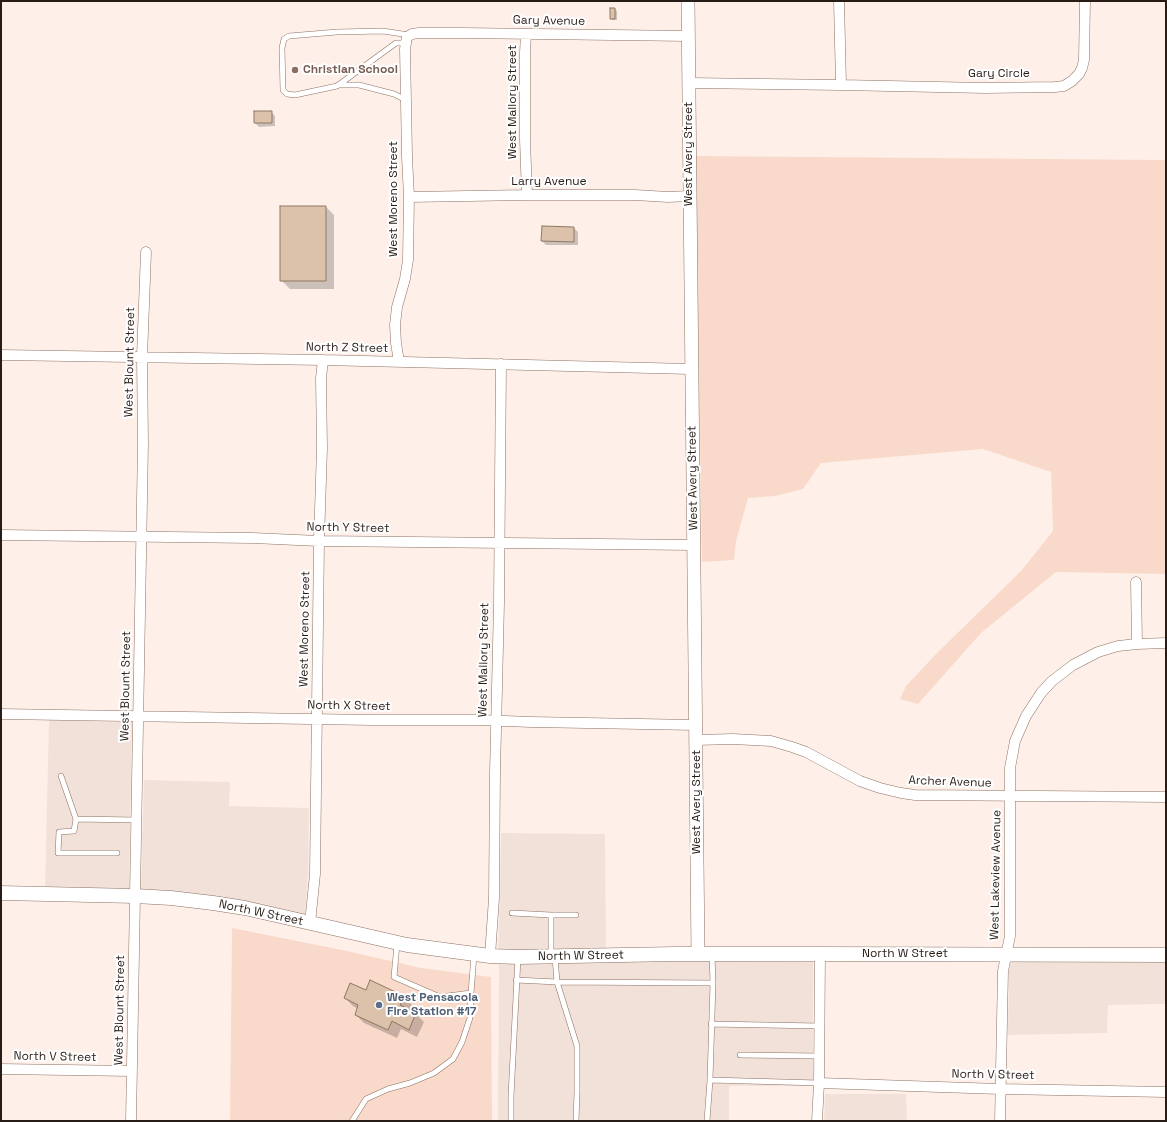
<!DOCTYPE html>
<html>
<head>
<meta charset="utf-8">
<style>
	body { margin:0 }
	#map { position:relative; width:1167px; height:1122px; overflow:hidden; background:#fef0e9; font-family:"Space Grotesk",sans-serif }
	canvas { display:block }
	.frame { position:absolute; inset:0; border:2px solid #281c17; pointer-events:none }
</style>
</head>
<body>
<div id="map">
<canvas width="1167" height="1122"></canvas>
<div class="frame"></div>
</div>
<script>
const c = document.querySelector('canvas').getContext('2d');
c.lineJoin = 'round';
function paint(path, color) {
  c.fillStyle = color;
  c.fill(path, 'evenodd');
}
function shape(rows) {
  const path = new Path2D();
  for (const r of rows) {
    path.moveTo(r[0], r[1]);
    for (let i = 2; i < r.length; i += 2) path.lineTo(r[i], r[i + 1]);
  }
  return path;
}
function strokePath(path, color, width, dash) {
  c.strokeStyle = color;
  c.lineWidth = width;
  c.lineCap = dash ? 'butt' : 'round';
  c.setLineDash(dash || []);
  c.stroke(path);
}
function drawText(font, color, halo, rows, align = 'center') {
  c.font = font + ' "Space Grotesk",sans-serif';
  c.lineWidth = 4;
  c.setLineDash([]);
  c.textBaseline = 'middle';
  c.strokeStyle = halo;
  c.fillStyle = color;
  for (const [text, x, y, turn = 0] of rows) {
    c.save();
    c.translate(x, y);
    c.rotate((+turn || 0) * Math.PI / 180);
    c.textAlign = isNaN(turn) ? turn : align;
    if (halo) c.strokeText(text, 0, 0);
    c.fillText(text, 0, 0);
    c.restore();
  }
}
paint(shape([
	[49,720,132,722,129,890,45,889],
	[144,780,230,782,229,806,309,808,308,873,305,916,141,891],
	[501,833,605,834,606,949,498,950,500,898],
	[499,960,813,962,813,1086,729,1086,729,1121,498,1121],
	[1011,960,1166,961,1166,1004,1108,1005,1107,1033,1008,1035,1009,971],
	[825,1094,906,1094,907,1121,824,1121]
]), '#f2e1d9');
paint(shape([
	[696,156,1166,160,1166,574,1056,572,981,633,918,704,900,699,906,686,937,653,1021,571,1053,531,1051,472,983,449,821,463,803,489,775,496,748,498,736,541,734,560,702,562,697,284],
	[232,928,347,951,421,968,491,977,492,1121,230,1121]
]), '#f9daca');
paint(shape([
	[611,9,615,9,617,11,617,20,612,20,611,18],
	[271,112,275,116,275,126,259,127,255,123],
	[326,207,334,215,334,289,290,289,281,280],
	[574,228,578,232,578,245,546,245,542,241],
	[366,991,403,996,412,1005,409,1010,415,1013,424,1022,417,1037,401,1029,397,1038,364,1023,356,1015,358,1009,353,1006,345,998]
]), '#0003');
const building = shape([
	[610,8,615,8,615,19,610,19,610,8],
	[254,111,272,111,272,123,254,123,254,111],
	[280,206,326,206,326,281,280,281,280,206],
	[542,226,574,227,574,242,541,241,542,226],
	[370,980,404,996,400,1005,416,1013,409,1030,392,1021,388,1030,355,1015,358,1005,344,998,350,983,366,990,370,980]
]);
paint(building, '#dcc2aa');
strokePath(building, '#8f7862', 1);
const service = shape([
	[405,43,396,43,337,86,295,95,287,94,283,90,282,48,284,39,289,36,337,32,383,31,409,35],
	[338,85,359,85,394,94,406,100],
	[61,776,76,819,136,820],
	[76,819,74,831,59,832,58,853,117,853],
	[512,913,551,915],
	[397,944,394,977,440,997,471,993,474,955],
	[551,955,551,915,576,915],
	[555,957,557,982,713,983],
	[516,980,557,982,577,1046,577,1092,576,1121],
	[711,1024,819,1026],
	[740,1055,819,1056],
	[710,1080,819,1083],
	[352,1121,366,1099,388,1089,410,1083,434,1073,453,1059,462,1042,470,1018,471,993],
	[511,1121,511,1096,518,958],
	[707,1121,710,1080,713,983,712,955]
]);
const minor = shape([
	[839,1,841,85,985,88,1055,87,1064,86,1072,81,1079,74,1082,68,1084,60,1085,1],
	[526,34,525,53,525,139,527,195],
	[689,83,841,85],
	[409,197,527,195,635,195,668,197,689,196],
	[1,355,323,360,691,369],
	[399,362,396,343,395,325,397,307,405,279,408,260,409,197,407,156,405,49,407,37,412,34,419,33,462,33,688,36],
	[1,535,253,538,319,541,694,545],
	[1136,582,1137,644],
	[1,714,372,720,479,720,531,722,696,725],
	[696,740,733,739,771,741,792,747,806,752,860,781,880,788,901,793,915,795,1166,797],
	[310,923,315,874,319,541,322,448,321,378,323,360],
	[490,956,494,898,495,773,499,603,501,364],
	[1,1069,132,1071],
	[819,1083,1000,1089,1166,1092],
	[131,1121,143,443,142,357,146,252],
	[817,1121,819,1083,820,954],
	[1000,1121,1003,971,1010,936,1010,768,1015,741,1026,716,1041,693,1052,681,1073,665,1098,652,1118,646,1137,644,1166,643]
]);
const tertiary = shape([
	[688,1,698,954]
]);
const secondary = shape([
	[1,893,135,896,171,898,213,903,245,908,407,945,490,956,518,957,675,954,820,954,1166,955]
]);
strokePath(service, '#8e7062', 6);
strokePath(minor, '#8e7062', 11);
strokePath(tertiary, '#8e7062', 14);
strokePath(secondary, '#8e7062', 15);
strokePath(service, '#fff', 5);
strokePath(minor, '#fff', 10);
strokePath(tertiary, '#fff', 13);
strokePath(secondary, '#fff', 14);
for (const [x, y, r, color] of [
	[295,70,4,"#8d6e63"],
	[379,1005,4,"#5c6f8a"]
]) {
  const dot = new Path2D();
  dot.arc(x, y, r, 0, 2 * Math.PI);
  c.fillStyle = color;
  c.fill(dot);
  strokePath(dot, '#fff', 1.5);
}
drawText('12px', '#281c17', '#fff', [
	["Gary Avenue",549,21,1],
	["Gary Circle",999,74],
	["West Mallory Street",513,102,-90],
	["West Avery Street",689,154,-90],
	["Larry Avenue",549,182],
	["West Moreno Street",394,199,-90],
	["North Z Street",347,348,1],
	["West Blount Street",130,362,-89],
	["West Avery Street",693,478,-91],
	["North Y Street",348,528,1],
	["West Moreno Street",305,629,-89],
	["West Mallory Street",484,660,-89],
	["West Blount Street",126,686,-89],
	["North X Street",349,706,1],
	["Archer Avenue",950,782,2],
	["West Avery Street",697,802,-90],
	["West Lakeview Avenue",996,875,-89],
	["North W Street",261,913,12],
	["North W Street",905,954],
	["North W Street",581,956,-1],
	["West Blount Street",120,1010,-89],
	["North V Street",55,1057,1],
	["North V Street",993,1075,1]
]);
drawText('bold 12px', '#785e54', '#fff', [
	["Christian School",303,70]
], 'left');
drawText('bold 12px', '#4e5e75', '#fff', [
	["West Pensacola",387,998],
	["Fire Station #17",387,1012]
], 'left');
</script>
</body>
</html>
